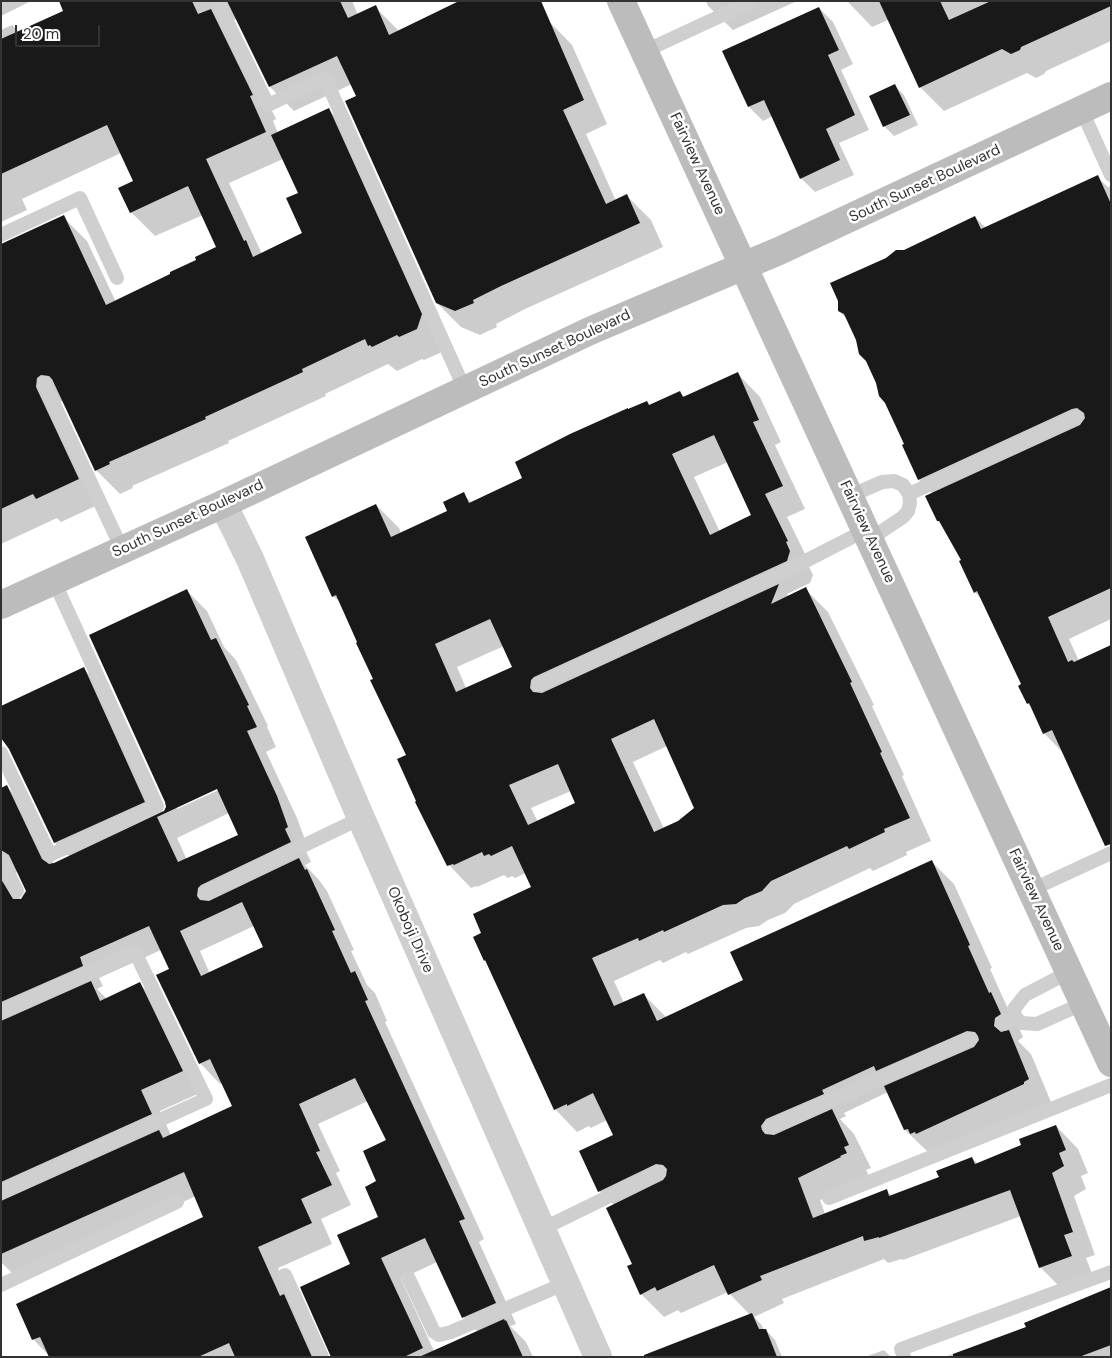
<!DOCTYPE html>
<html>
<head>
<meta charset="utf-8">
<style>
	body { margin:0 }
	#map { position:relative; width:1112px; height:1358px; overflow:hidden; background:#fff; font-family:"DM Sans",sans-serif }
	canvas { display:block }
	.frame { position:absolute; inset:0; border:2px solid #323232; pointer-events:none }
	.scale { position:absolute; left:15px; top:25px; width:85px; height:22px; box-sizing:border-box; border:2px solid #323232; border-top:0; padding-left:6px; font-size:15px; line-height:18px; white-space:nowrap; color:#323232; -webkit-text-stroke:4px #fff; paint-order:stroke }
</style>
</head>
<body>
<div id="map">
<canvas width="1112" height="1358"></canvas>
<div class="frame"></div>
<div class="scale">20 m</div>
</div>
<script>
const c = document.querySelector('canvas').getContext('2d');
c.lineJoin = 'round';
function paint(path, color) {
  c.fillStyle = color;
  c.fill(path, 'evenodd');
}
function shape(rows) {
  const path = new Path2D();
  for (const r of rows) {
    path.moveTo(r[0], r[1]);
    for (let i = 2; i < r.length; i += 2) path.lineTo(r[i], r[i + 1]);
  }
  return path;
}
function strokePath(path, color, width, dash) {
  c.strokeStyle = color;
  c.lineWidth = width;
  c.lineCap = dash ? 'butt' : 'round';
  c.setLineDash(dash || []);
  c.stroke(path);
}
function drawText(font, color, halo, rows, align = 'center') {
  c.font = font + ' "DM Sans",sans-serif';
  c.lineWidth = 5;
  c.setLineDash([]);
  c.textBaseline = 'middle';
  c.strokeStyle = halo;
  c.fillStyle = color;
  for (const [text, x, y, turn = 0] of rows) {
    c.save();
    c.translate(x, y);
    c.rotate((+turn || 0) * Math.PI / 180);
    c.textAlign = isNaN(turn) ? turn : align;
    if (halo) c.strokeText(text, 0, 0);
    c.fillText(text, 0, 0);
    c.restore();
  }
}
paint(shape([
	[1,1,31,1,1,16],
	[60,1,352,1,358,15,375,7,399,31,542,14,572,45,607,124,586,134,616,201,627,196,651,220,663,247,525,309,496,324,497,327,480,335,461,327,437,303,352,84,294,111,270,87,237,18,233,21,233,30,276,119,273,121,278,133,329,110,353,134,445,339,440,353,424,360,422,359,397,371,388,364,325,394,326,396,228,441,229,443,132,486,133,488,120,494,96,470,63,400,60,403,102,503,61,522,57,518,1,544,1,245,63,217,87,241,116,302,197,261,218,247,203,215,155,236,131,212,135,182,121,153,22,199,27,210,1,222,1,30,12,25,19,32,65,12],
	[283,159,299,193,303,234,262,254,229,183],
	[706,1,797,1,733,30,708,6],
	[847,1,1111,1,1111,41,1046,71,1044,74,1036,78,1027,73,944,111,920,87,888,20,872,27],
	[819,8,833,22,853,64,841,70,869,130,839,143,854,175,815,192,801,178,773,116,763,121,749,107],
	[895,86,904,95,918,125,894,136,884,126],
	[1097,177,1108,187,1111,186,1111,619,1069,639,1079,661,1111,646,1111,844,1102,836,1064,754,1044,733,1033,708,1028,704,1022,685,982,600,975,592,963,561,943,525,938,520,933,494,919,480,906,445,849,321,839,311,904,251,975,217,986,228],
	[738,374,760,397,781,442,775,445,805,509,787,517,810,564,808,565,813,575,810,583,787,594,789,597,805,589,828,612,874,705,872,706,904,775,902,776,931,841,906,852,907,855,873,871,870,868,794,904,785,913,768,920,759,926,746,928,688,954,686,952,663,963,660,960,614,981,624,1003,644,995,667,1018,745,981,931,861,954,884,992,968,990,969,1009,1011,1014,1016,1023,1037,1018,1041,1031,1054,1051,1102,928,1152,905,1130,888,1092,844,1113,846,1116,840,1119,854,1134,871,1168,866,1170,869,1176,863,1180,820,1200,825,1214,887,1191,892,1196,940,1178,972,1158,978,1164,1023,1146,1056,1126,1078,1149,1088,1173,1081,1176,1086,1189,1074,1196,1095,1255,1086,1258,1094,1279,1063,1290,1040,1267,1021,1216,903,1260,902,1259,888,1263,884,1259,782,1299,784,1303,754,1317,761,1324,764,1330,766,1330,775,1340,782,1357,671,1357,750,1315,728,1292,681,1313,678,1310,664,1317,641,1294,634,1265,614,1205,599,1191,615,1136,607,1120,591,1128,589,1126,577,1132,555,1109,483,933,532,888,526,873,515,878,512,876,508,878,504,875,477,887,476,886,471,888,449,865,407,756,341,603,333,596,376,505,399,528,401,533,449,511,463,494,472,503,524,478,647,402,650,406,680,393,685,397],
	[728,462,753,516,720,532,694,477],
	[504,646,514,667,466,688,457,667],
	[667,746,696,809,679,822,664,829,633,762],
	[571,791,576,803,538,822,531,808],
	[187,591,207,611,224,647,236,660,268,726,267,727,276,747,266,752,297,818,308,848,305,849,311,862,305,865,319,880,327,891,354,950,351,951,367,985,375,993,387,1021,385,1022,484,1239,479,1242,516,1324,510,1326,526,1342,533,1357,331,1357,352,1265,379,1217,378,1182,388,1141,368,1101,318,1124,340,1171,336,1173,351,1205,321,1219,332,1244,278,1268,296,1308,323,1357,50,1357,33,1339,205,1217,196,1196,16,1277,1,1262,1,789,7,787,27,807,54,864,70,857,55,843,10,749,83,668,109,694,164,813,166,811],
	[222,785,223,788,177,809,177,806],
	[229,813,239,836,187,860,177,838],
	[18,871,26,887,26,896,21,900,13,884,14,875],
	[254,926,265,948,210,974,200,951],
	[161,950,170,970,200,1063,220,1084,222,1083,233,1107,171,1135,160,1111,202,1092,160,1004,140,984,107,999,97,989,103,986,99,978],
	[437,1262,463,1317,478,1332,434,1351,401,1279],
	[1111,1295,1111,1357,944,1357,1028,1328],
	[884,1350,891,1357,865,1357]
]), '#0003');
paint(shape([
	[59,1,192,1,198,14,211,9,253,95,250,96,266,132,206,159,244,241,246,240,253,257,302,233,286,198,298,193,271,135,329,108,422,314,417,329,399,337,397,335,372,347,370,345,368,346,365,339,302,369,303,372,205,417,206,419,109,462,110,464,95,471,52,379,49,376,41,375,37,378,36,387,79,479,36,499,33,494,1,509,1,244,64,215,106,305,170,274,170,272,196,260,195,257,216,247,188,186,130,213,118,188,133,181,107,125,1,174,1,39,63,11],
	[227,1,340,1,348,18,376,5,389,35,459,1,541,1,584,100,563,110,606,204,627,194,640,223,501,286,473,300,474,303,455,311,436,303,345,101,356,96,337,56,269,87],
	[879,1,940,1,949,20,991,1,1111,1,1111,6,1021,47,1020,50,1011,54,1002,49,919,88],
	[819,7,839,50,828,55,855,115,826,129,840,160,800,179,764,100,748,107,722,51],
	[895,84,910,115,883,127,869,96],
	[1098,175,1111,204,1111,588,1048,617,1068,662,1072,660,1074,662,1111,645,1111,844,1105,846,1052,730,1043,734,1029,703,1027,704,1018,686,1021,684,977,591,974,593,959,561,961,560,939,521,937,521,925,496,1080,425,1085,418,1084,413,1077,408,1072,409,918,480,902,445,904,444,885,403,879,396,876,383,866,361,859,354,856,340,844,314,838,311,838,301,830,283,886,258,896,250,904,250,975,216,981,229],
	[738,372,759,420,753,422,783,486,765,494,788,541,786,542,790,551,787,561,534,677,531,680,530,688,533,692,542,693,779,584,771,604,806,587,852,682,850,683,882,752,880,753,910,818,884,829,885,832,849,849,847,846,771,881,762,891,745,898,736,904,723,905,664,932,663,930,639,941,638,938,592,958,614,1006,644,993,657,1021,743,980,730,952,932,860,970,945,968,946,989,993,991,992,1001,1014,995,1018,994,1026,1001,1032,1009,1030,1029,1079,1024,1082,1024,1084,916,1134,915,1132,910,1134,908,1129,904,1130,884,1086,974,1047,979,1040,978,1036,975,1032,967,1031,876,1071,874,1066,822,1090,824,1094,766,1119,761,1126,762,1130,765,1134,774,1135,832,1109,849,1145,844,1147,847,1153,840,1156,841,1157,798,1178,813,1218,887,1189,889,1196,939,1177,936,1171,972,1157,975,1164,1021,1145,1019,1139,1056,1125,1066,1150,1059,1153,1064,1166,1052,1173,1073,1232,1064,1235,1072,1256,1039,1268,1010,1190,879,1238,879,1237,864,1241,863,1236,760,1276,762,1280,728,1295,714,1265,657,1291,655,1287,640,1295,627,1266,632,1264,606,1208,663,1180,666,1176,667,1169,663,1165,656,1164,598,1192,579,1151,613,1135,593,1093,567,1106,567,1104,554,1110,485,960,484,961,473,937,481,933,473,914,531,887,512,846,491,856,489,854,484,856,482,852,454,865,453,864,447,866,415,802,416,801,397,759,406,755,370,680,373,679,356,643,357,642,336,595,332,597,305,537,376,504,391,537,447,511,443,502,464,492,469,503,522,478,515,462,570,434,628,408,628,409,647,401,649,405,680,391,683,397],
	[714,435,751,515,710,535,672,454],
	[490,619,512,667,456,692,435,644],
	[654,719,694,808,678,821,654,832,611,739],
	[558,764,575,803,528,825,509,785],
	[187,589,211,640,216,638,249,705,247,706,257,727,247,731,277,796,288,827,285,829,291,842,201,885,198,888,197,896,200,900,209,901,299,858,305,870,307,869,335,930,332,931,351,973,355,971,368,1000,365,1001,465,1219,459,1221,496,1303,462,1318,425,1238,381,1258,423,1348,404,1357,331,1357,300,1287,350,1264,337,1235,378,1217,365,1187,376,1181,363,1151,386,1140,355,1078,299,1104,320,1151,316,1152,332,1185,301,1199,312,1223,258,1247,280,1296,284,1294,312,1357,235,1357,229,1343,198,1357,49,1357,40,1337,32,1340,16,1304,203,1217,184,1172,1,1254,1,1201,159,1130,163,1138,232,1106,210,1059,199,1064,156,975,169,969,149,926,80,957,83,966,1,1002,1,879,13,899,21,899,26,891,9,855,1,850,1,788,7,785,42,859,49,864,54,863,164,811,166,807,165,802,89,635],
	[217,789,238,835,178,862,157,817],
	[242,902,263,947,201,976,180,931],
	[84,667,145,802,54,843,9,749,1,738,1,706],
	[91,981,100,1001,140,982,183,1071,141,1090,152,1114,1,1182,1,1021],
	[1111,1287,1111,1345,1079,1357,953,1357,953,1354,1026,1327,1024,1323],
	[752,1313,759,1329,766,1329,777,1357,644,1357,644,1355],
	[504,1319,505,1321,506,1320,523,1357,419,1357]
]), '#191919');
strokePath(shape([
	[217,1,268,105,325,78,465,390],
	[645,51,753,1],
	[1082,111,1111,175],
	[1,235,80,198,117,278],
	[44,383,122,549],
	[909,494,1076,417],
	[850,496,882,482,894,481,903,485,909,494,910,503,908,511,903,517,870,539],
	[538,685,788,570,866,530],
	[1,753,50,855,157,806,54,581],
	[1,859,17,891],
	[1031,890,1111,853],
	[205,893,361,818],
	[1069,972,1025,995,1014,1009,1015,1017,1022,1023,1037,1024,1084,1003],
	[1,1012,135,952,206,1099,1,1192],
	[1002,1023,1015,1017],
	[770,1127,970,1039],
	[829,1198,1111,1085],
	[542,1229,659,1172],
	[285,1275,322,1357],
	[408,1277,434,1332,439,1335,451,1332,566,1283],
	[1,1285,177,1202],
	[904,1357,901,1349,1111,1272]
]), '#cfcfcf', 14);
strokePath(shape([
	[223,504,250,559,361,818,598,1357]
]), '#cfcfcf', 28);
strokePath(shape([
	[621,1,1111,1063],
	[1,605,223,504,592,330,779,251,1111,96]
]), '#bcbcbc', 28);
drawText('15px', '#323232', '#fff', [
	["Fairview Avenue",697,164,65],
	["South Sunset Boulevard",925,184,-25],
	["South Sunset Boulevard",555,349,-25],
	["South Sunset Boulevard",188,519,-25],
	["Fairview Avenue",867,532,65],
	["Fairview Avenue",1036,900,65],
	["Okoboji Drive",410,930,66]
]);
</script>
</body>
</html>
